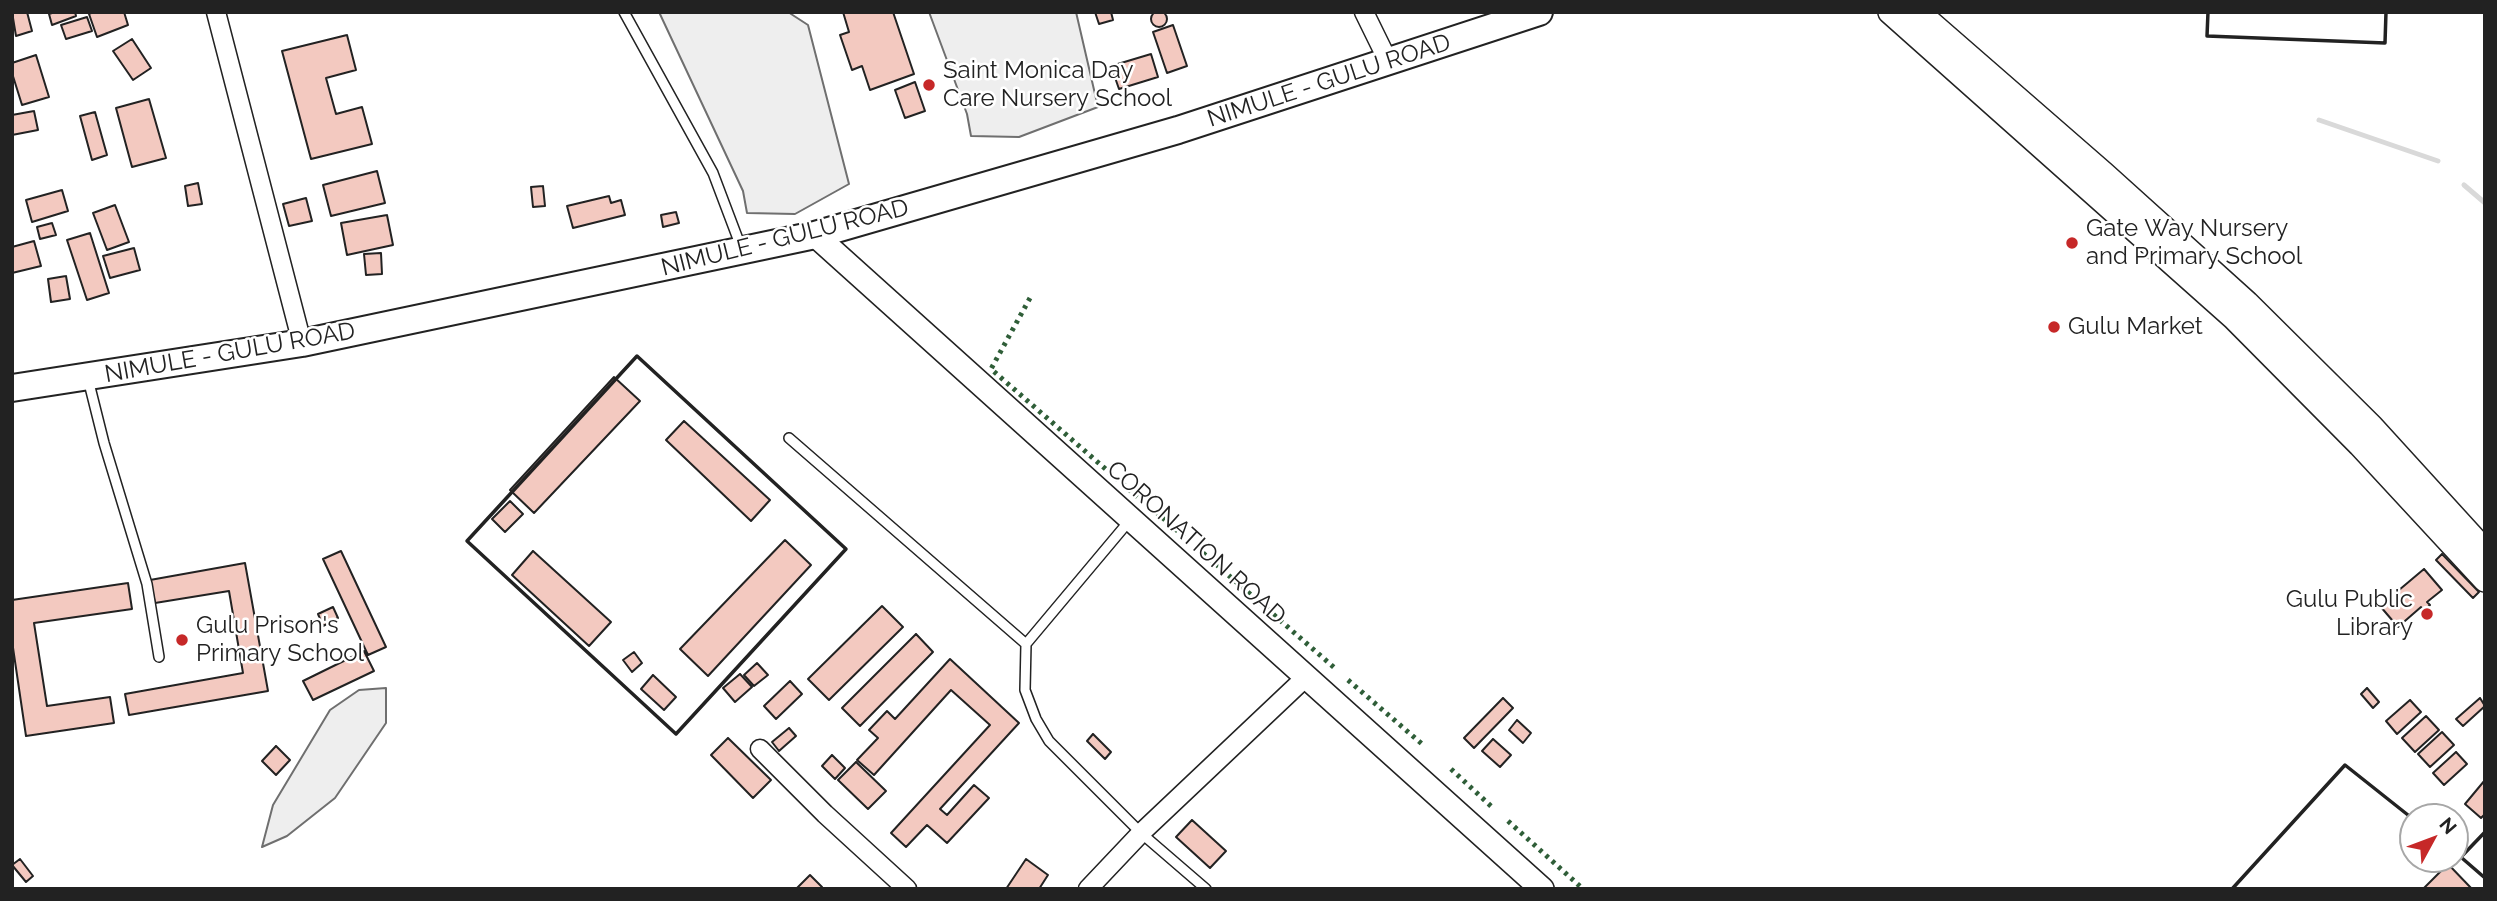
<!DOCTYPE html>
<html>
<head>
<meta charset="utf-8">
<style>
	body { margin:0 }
	#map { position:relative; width:2497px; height:901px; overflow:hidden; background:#fff; font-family:Raleway,sans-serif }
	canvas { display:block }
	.frame { position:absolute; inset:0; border:14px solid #222; pointer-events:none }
	.north { position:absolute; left:2399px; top:803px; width:70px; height:70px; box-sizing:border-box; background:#fff; border:2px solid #a7a7a7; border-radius:50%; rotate:49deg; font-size:19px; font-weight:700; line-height:28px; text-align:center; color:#222 }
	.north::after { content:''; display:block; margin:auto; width:24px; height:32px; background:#c62828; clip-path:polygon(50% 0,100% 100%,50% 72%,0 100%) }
</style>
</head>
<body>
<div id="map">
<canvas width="2497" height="901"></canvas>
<div class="frame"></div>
<div class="north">N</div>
</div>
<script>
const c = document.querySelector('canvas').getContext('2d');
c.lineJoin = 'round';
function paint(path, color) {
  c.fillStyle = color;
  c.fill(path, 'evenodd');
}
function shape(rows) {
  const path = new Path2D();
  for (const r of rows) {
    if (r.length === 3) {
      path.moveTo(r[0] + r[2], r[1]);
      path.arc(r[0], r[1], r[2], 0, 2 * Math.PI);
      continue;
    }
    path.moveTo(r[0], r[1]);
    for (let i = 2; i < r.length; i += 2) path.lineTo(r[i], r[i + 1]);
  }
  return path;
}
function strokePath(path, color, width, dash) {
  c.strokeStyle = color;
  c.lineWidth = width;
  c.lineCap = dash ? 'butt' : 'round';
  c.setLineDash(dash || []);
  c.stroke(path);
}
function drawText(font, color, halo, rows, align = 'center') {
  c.font = font + ' Raleway,sans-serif';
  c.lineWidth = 5;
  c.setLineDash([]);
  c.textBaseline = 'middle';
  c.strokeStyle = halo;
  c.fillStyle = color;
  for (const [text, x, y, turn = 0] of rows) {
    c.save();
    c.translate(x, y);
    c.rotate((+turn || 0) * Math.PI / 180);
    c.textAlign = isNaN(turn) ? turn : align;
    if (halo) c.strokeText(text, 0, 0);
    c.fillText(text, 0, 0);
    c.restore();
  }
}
const green = shape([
	[659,12,788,12,808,25,849,184,795,214,747,213,743,191,659,12],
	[929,12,1076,12,1098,107,1019,137,971,136,967,114,929,12],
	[386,688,386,723,335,798,287,836,262,847,273,805,330,710,359,690,386,688]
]);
paint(green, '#eee');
strokePath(green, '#6f6f6f', 2);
strokePath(shape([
	[2319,120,2438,161],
	[2464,185,2485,203]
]), '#d9d9d9', 5);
const building = shape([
	[1159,19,8],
	[12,12,27,12,32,31,16,36,12,12],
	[55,12,75,12,76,16,52,25,49,14,55,12],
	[93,12,124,12,128,25,97,37,89,14,93,12],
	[843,12,893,12,914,74,870,90,862,66,852,70,840,35,849,32,843,12],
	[1095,12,1111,12,1113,20,1099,24,1095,12],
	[87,17,92,31,66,39,61,25,87,17],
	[1173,25,1187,66,1167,73,1153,32,1173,25],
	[347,35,356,70,326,78,336,114,362,107,372,144,311,159,282,51,347,35],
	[132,39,151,68,133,80,113,51,132,39],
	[1151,54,1158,77,1119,89,1111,66,1151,54],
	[36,55,49,97,22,105,12,73,12,63,36,55],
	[915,82,925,111,905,118,895,90,915,82],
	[149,99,166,158,132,167,116,108,149,99],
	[34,111,38,130,12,135,12,115,34,111],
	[95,112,107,155,92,160,80,116,95,112],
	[377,171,385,203,331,216,323,185,377,171],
	[198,183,202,204,188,206,185,186,198,183],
	[543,186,545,206,533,207,531,187,543,186],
	[62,190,68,211,32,222,26,200,62,190],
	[609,196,611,203,621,200,625,215,573,228,567,206,609,196],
	[306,198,312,221,289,226,283,204,306,198],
	[115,205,129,242,107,250,93,213,115,205],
	[676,212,679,223,663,227,661,215,676,212],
	[387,215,393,245,347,255,341,223,387,215],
	[52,223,56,235,40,239,37,227,52,223],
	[90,233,109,293,87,300,67,240,90,233],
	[34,241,41,266,12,273,12,247,34,241],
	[134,248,140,270,110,278,103,256,134,248],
	[381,253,382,274,366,275,364,254,381,253],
	[66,276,70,299,51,302,48,279,66,276],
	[614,377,640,401,534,513,510,490,614,377],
	[684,421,770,500,751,521,666,440,684,421],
	[510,501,523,514,505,532,492,519,510,501],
	[785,540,811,565,708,676,680,649,785,540],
	[341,551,386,647,368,655,323,559,341,551],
	[533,551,611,622,589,646,512,575,533,551],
	[2442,554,2479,592,2473,598,2436,560,2442,554],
	[245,563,268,691,129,715,125,694,243,673,229,591,155,603,150,580,245,563],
	[2424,569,2442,590,2427,602,2430,605,2424,611,2421,607,2398,627,2380,606,2424,569],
	[128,583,132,609,34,623,47,706,110,697,114,723,26,736,12,641,12,600,128,583],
	[882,606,903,627,829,700,808,679,882,606],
	[333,607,338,618,323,626,318,614,333,607],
	[916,634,933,652,860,726,842,708,916,634],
	[364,651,374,671,313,700,303,681,364,651],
	[634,652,642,663,632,672,623,660,634,652],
	[950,659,1019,723,940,809,947,815,974,785,989,798,947,843,927,825,906,847,891,833,990,725,951,690,874,775,857,760,878,738,869,730,887,711,895,719,950,659],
	[757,663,768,675,754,686,744,675,757,663],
	[740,674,752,687,735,702,723,688,740,674],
	[653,675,676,697,664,710,641,689,653,675],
	[790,681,802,694,776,719,764,706,790,681],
	[2367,688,2379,702,2373,708,2361,694,2367,688],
	[1503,698,1513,708,1474,748,1464,738,1503,698],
	[2480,698,2485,706,2463,726,2456,719,2480,698],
	[2410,700,2421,712,2397,734,2386,721,2410,700],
	[2426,716,2439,730,2415,752,2402,738,2426,716],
	[1517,720,1531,733,1523,743,1509,730,1517,720],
	[789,728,796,736,779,751,772,742,789,728],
	[2442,732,2454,745,2430,767,2418,754,2442,732],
	[1093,734,1111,752,1105,759,1087,741,1093,734],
	[728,738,771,780,753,798,711,755,728,738],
	[1493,739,1511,755,1500,767,1482,751,1493,739],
	[276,746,290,760,276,775,262,761,276,746],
	[2456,752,2467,764,2444,785,2433,773,2456,752],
	[832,755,845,768,835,779,822,766,832,755],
	[856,762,886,791,868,809,838,780,856,762],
	[2485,780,2485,814,2481,818,2465,804,2485,780],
	[1192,820,1226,851,1210,868,1176,837,1192,820],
	[20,859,33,876,26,882,12,865,20,859],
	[1026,859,1048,875,1039,889,1006,889,1026,859],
	[2448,864,2472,889,2423,889,2448,864],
	[810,875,822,887,821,889,796,889,810,875]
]);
paint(building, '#f3c9c0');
strokePath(building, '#222', 2);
const lane = shape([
	[624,12,713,173,741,247],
	[88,379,104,443,147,584,159,657],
	[789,438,1026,644],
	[1130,520,1026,644,1025,690,1036,719,1049,741,1141,833,1206,889]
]);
const street = shape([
	[216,12,302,343],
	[1364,12,1389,63],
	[760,749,825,814,907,889],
	[1088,889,1141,833,1306,677]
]);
const secondary = shape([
	[1890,12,2234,318,2360,445,2485,580],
	[1918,12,2104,174,2247,303,2372,427,2485,551],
	[815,235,1542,889]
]);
const primary = shape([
	[12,388,302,343,815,235,1178,130,1539,12]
]);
strokePath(lane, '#222', 12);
strokePath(street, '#222', 21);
strokePath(secondary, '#222', 26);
strokePath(primary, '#222', 30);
strokePath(lane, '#fff', 9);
strokePath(street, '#fff', 18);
strokePath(secondary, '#fff', 23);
strokePath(primary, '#fff', 26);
strokePath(shape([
	[1030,298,991,369,1141,500],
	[1156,512,1190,542],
	[1203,553,1337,670],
	[1348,680,1422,744],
	[1451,769,1493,808],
	[1508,821,1583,889]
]), '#2f5e38', 5, [3.5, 5]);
strokePath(shape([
	[2208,12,2207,36,2385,43,2386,12],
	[637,356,846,549,676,734,467,541,637,356],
	[2455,852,2485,878],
	[2461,857,2485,832],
	[2232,889,2345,765,2413,819]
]), '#222', 3.5);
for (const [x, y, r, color] of [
	[929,85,7,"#c62828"],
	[2072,243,7,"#c62828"],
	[2054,327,7,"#c62828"],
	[2427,614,7,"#c62828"],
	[182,640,7,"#c62828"]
]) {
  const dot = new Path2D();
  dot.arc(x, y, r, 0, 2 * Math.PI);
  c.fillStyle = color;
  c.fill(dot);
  strokePath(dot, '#fff', 2.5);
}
drawText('24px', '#222', '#fff', [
	["Saint Monica Day",943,71],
	["Care Nursery School",943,99],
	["Gate Way Nursery",2086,229],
	["and Primary School",2086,257],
	["Gulu Market",2068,327],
	["Gulu Public",2413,600,"right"],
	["Library",2413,628,"right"],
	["Gulu Prison's",196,626],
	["Primary School",196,654]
], 'left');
drawText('24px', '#222', '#fff', [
	["NIMULE - GULU ROAD",1329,81,-18],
	["NIMULE - GULU ROAD",785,238,-14],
	["NIMULE - GULU ROAD",230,353,-10],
	["CORONATION ROAD",1196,543,42]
]);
</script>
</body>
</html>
